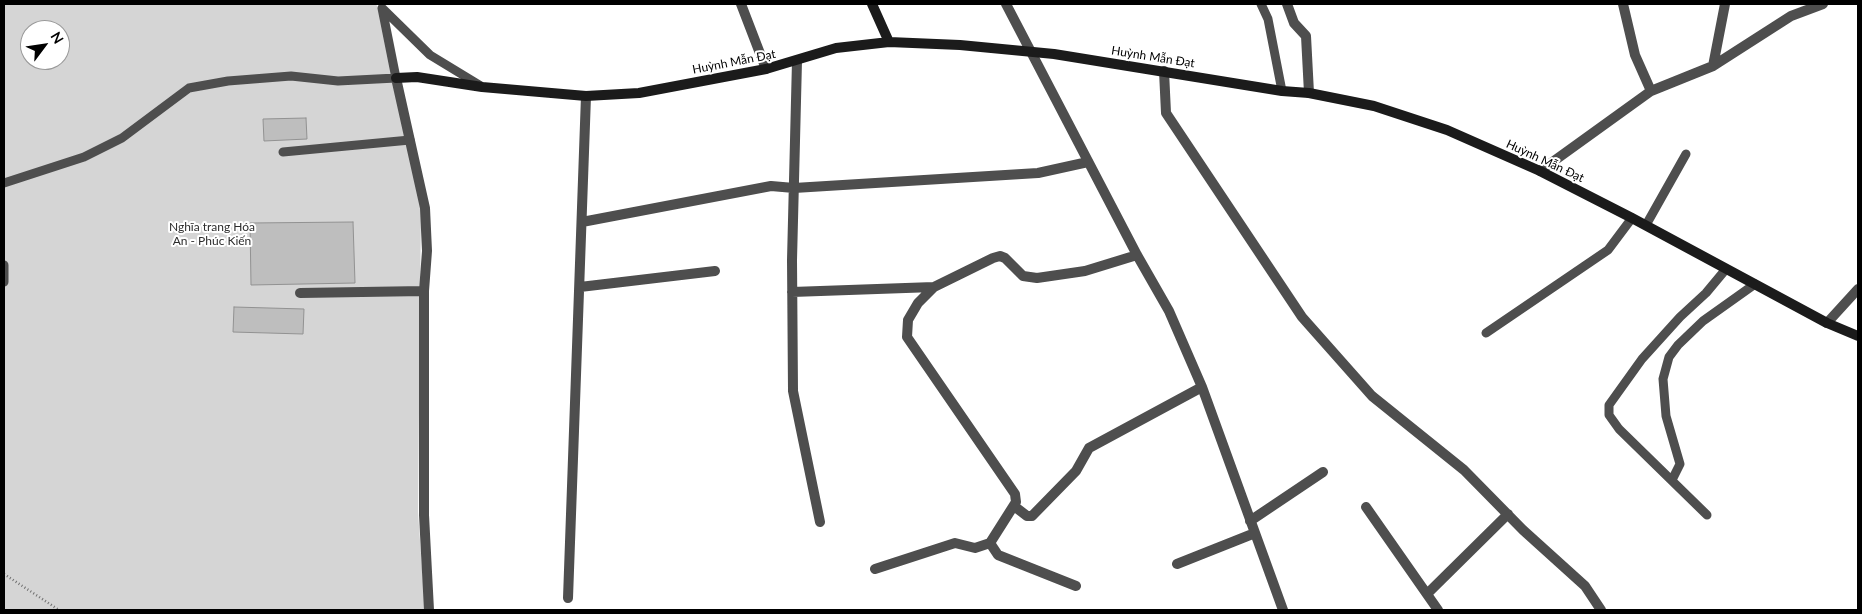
<!DOCTYPE html>
<html>
<head>
<meta charset="utf-8">
<style>
	body { margin:0 }
	#map { position:relative; width:1862px; height:614px; overflow:hidden; background:#fff; font-family:Lato,sans-serif }
	canvas { display:block }
	.frame { position:absolute; inset:0; border:5px solid #000; pointer-events:none }
	.north { position:absolute; left:20px; top:20px; width:50px; height:50px; box-sizing:border-box; background:#fff; border:1px solid #999; border-radius:50%; rotate:59deg; font-size:14px; font-weight:700; line-height:20px; text-align:center; color:#000 }
	.north::after { content:''; display:block; margin:auto; width:18px; height:22px; background:#000; clip-path:polygon(50% 0,100% 100%,50% 72%,0 100%) }
</style>
</head>
<body>
<div id="map">
<canvas width="1862" height="614"></canvas>
<div class="frame"></div>
<div class="north">N</div>
</div>
<script>
const c = document.querySelector('canvas').getContext('2d');
c.lineJoin = 'round';
function paint(path, color) {
  c.fillStyle = color;
  c.fill(path, 'evenodd');
}
function shape(rows) {
  const path = new Path2D();
  for (const r of rows) {
    path.moveTo(r[0], r[1]);
    for (let i = 2; i < r.length; i += 2) path.lineTo(r[i], r[i + 1]);
  }
  return path;
}
function strokePath(path, color, width, dash) {
  c.strokeStyle = color;
  c.lineWidth = width;
  c.lineCap = dash ? 'butt' : 'round';
  c.setLineDash(dash || []);
  c.stroke(path);
}
function drawText(font, color, halo, rows, align = 'center') {
  c.font = font + ' Lato,sans-serif';
  c.lineWidth = 4;
  c.setLineDash([]);
  c.textBaseline = 'middle';
  c.strokeStyle = halo;
  c.fillStyle = color;
  for (const [text, x, y, turn = 0] of rows) {
    c.save();
    c.translate(x, y);
    c.rotate((+turn || 0) * Math.PI / 180);
    c.textAlign = isNaN(turn) ? turn : align;
    if (halo) c.strokeText(text, 0, 0);
    c.fillText(text, 0, 0);
    c.restore();
  }
}
paint(shape([
	[4,4,376,4,379,10,421,210,418,512,425,610,4,610],
	[30,30,60,30,60,60,30,60]
]), '#d5d5d5');
const building = shape([
	[306,118,307,139,264,141,263,119,306,118],
	[353,222,355,283,251,285,250,223,353,222],
	[234,307,304,309,303,334,233,332,234,307]
]);
paint(building, '#bebebe');
strokePath(building, '#929292', 1);
strokePath(shape([
	[4,574,59,610]
]), '#707070', 2.5, [1, 2.5]);
strokePath(shape([
	[1261,4,1268,19,1282,91],
	[382,8,430,55,481,86],
	[283,152,410,140],
	[4,183,84,157,122,138,189,88,228,81,291,76,338,81,396,78,382,8],
	[1646,225,1686,154],
	[4,265,4,282],
	[1486,333,1608,250,1632,218],
	[1672,480,1680,464,1666,416,1663,379,1669,357,1678,345,1703,321,1755,284],
	[1707,515,1619,429,1609,415,1609,405,1642,359,1680,317,1706,293,1726,269]
]), '#4e4e4e', 9);
strokePath(shape([
	[741,4,766,69],
	[1006,4,1137,255,1169,311,1202,387,1283,610],
	[1287,4,1294,23,1306,36,1309,93],
	[1623,4,1635,55,1651,91],
	[797,61,792,260,793,391,820,522],
	[1713,66,1725,4],
	[1164,71,1166,113,1302,317,1372,396,1464,470,1523,530,1585,586,1601,610],
	[396,78,425,208,427,251,424,291,424,515,429,610],
	[1540,171,1651,91,1713,66,1791,16,1823,4],
	[582,222,771,186,794,188,1038,173,1088,162],
	[580,287,715,271],
	[792,292,934,287],
	[300,293,424,291],
	[1827,323,1858,289],
	[1014,506,1027,516,1032,516,1076,471,1089,448,1202,387],
	[1366,507,1438,610],
	[1250,521,1323,472],
	[1177,564,1255,533],
	[875,569,955,543,975,548,990,543],
	[1076,586,998,555,990,543,1016,502,1015,494,907,337,908,320,918,303,934,287,993,258,1000,256,1005,258,1023,276,1037,278,1085,271,1137,255],
	[1428,593,1508,514],
	[568,598,586,96]
]), '#4e4e4e', 10);
strokePath(shape([
	[872,4,889,42],
	[396,78,417,77,482,87,586,96,639,93,766,69,836,48,889,42,960,45,1054,54,1282,91,1309,93,1374,106,1447,130,1540,171,1632,218,1827,323,1858,336]
]), '#1b1b1b', 10);
drawText('12px', '#000', '#fff', [
	["Huỳnh Mẫn Đạt",1153,57,9],
	["Huỳnh Mẫn Đạt",734,62,-11],
	["Huỳnh Mẫn Đạt",1545,161,25]
]);
drawText('12px', '#2c2c2c', '#fff', [
	["Nghĩa trang Hóa",212,227],
	["An - Phúc Kiến",212,241]
]);
</script>
</body>
</html>
